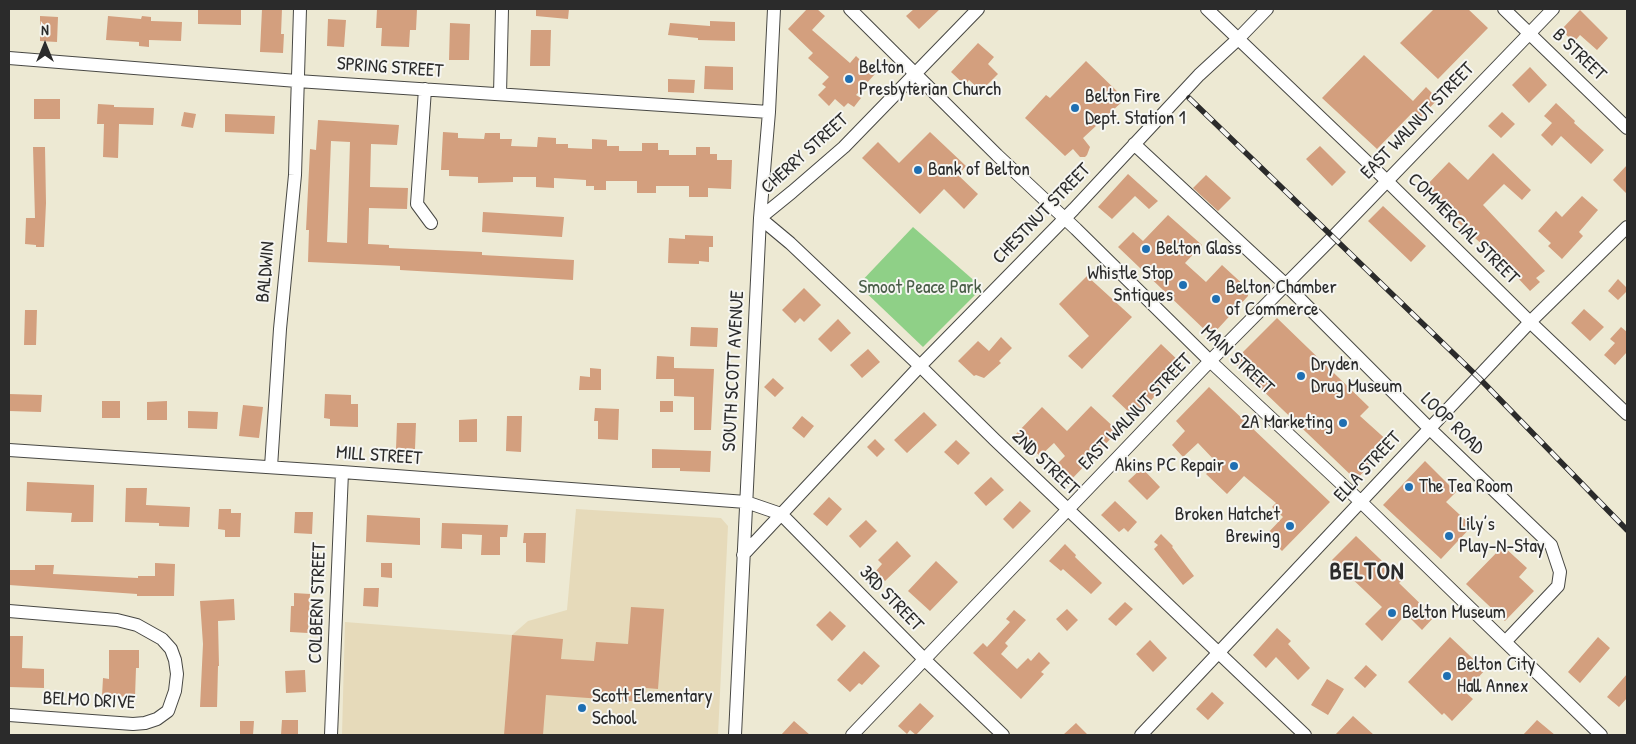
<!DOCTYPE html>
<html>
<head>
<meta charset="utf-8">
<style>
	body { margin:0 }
	#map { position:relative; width:1636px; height:744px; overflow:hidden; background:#ede9d3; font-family:"Patrick Hand",sans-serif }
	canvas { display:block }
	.frame { position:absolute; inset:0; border:10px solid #2b2b2b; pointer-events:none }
	.north { position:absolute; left:20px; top:20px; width:50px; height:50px; -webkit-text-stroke:4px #f6f6f2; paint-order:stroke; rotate:0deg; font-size:14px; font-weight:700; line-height:20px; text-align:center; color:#2b2b2b }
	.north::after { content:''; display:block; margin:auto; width:18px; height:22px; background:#2b2b2b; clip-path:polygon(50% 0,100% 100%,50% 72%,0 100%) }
</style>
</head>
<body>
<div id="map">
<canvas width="1636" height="744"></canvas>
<div class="frame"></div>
<div class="north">N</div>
</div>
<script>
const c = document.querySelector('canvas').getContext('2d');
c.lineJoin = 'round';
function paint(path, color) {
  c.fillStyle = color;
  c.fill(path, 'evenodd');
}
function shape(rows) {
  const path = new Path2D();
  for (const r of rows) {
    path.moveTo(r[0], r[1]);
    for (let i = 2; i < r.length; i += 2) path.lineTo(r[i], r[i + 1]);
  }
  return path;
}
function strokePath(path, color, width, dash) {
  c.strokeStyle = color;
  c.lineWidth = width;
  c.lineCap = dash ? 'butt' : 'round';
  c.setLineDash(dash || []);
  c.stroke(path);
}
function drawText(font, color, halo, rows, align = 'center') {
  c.font = font + ' "Patrick Hand",sans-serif';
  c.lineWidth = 4;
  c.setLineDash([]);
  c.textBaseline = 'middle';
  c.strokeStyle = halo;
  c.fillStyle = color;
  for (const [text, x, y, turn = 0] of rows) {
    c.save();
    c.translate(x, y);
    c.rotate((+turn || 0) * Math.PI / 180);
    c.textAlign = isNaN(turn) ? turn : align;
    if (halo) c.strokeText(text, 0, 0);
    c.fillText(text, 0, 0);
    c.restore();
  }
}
paint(shape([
	[576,509,721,518,728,526,718,735,342,735,345,622,512,635,528,621,567,610]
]), '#e6daba');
paint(shape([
	[913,227,978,284,980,290,923,347,858,285]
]), '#8fd087');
paint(shape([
	[198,9,241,9,241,25,198,24],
	[262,9,282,9,281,34,284,34,283,53,260,52],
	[377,9,417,9,416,30,410,30,409,47,381,46,382,28,376,28],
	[536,9,569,9,568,19,536,16],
	[807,9,817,9,825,16,812,30,850,63,856,56,875,74,856,95,861,98,854,107,848,103,844,107,835,99,829,106,818,95,826,87,822,84,829,77,808,58,813,53,788,29],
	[914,9,940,9,919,29,906,16],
	[1434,9,1468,9,1488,28,1438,79,1400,43],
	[1580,10,1608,38,1597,50,1580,35,1574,42,1561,30],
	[40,16,58,17,57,42,40,41],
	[108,16,141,19,142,16,151,17,151,21,182,22,181,41,149,40,149,47,139,46,139,42,106,40],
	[328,19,346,20,344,47,327,46],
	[710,21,735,22,735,41,698,40,698,38,668,35,670,23,710,26],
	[450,23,470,24,469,60,449,60],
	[531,30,551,30,550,66,530,66],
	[978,43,994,57,988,64,998,74,981,91,969,80,965,85,951,72],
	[1364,55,1413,101,1426,87,1438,99,1420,118,1413,112,1377,149,1322,98],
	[1086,61,1125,99,1083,138,1090,147,1087,155,1085,157,1080,157,1073,149,1065,156,1025,118,1046,95,1050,98],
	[705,66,733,67,733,90,704,89],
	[1530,67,1547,85,1529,103,1512,85],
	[668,79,695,80,694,93,668,92],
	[34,99,60,99,60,119,34,119],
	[1556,103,1575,121,1574,123,1604,150,1591,164,1561,136,1552,146,1541,135,1552,123,1544,116],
	[98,104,114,105,114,107,154,108,153,125,119,124,118,158,103,157,104,124,97,124],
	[184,112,196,114,193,128,181,126],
	[1502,112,1515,124,1501,138,1488,126],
	[225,114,275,116,274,134,225,132],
	[318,120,399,125,397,145,371,144,370,187,408,188,407,209,369,208,368,244,389,245,389,248,482,252,482,255,574,260,573,280,400,270,400,266,308,262,309,230,306,230,310,149,316,150],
	[331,141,350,142,347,243,327,242],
	[443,132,458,133,458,138,484,139,485,133,500,133,500,139,512,139,511,146,537,147,538,137,556,138,556,144,568,144,568,148,592,149,592,139,607,140,607,146,619,146,619,151,642,151,642,143,658,143,658,150,669,150,669,155,696,155,696,147,710,147,710,154,717,154,717,160,732,160,731,189,708,188,708,197,689,197,689,186,656,186,656,193,637,193,637,181,606,181,606,190,594,190,594,186,586,186,586,180,554,178,554,188,536,187,536,177,513,177,513,182,478,183,478,177,449,176,449,170,441,170],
	[930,132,966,166,958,175,978,194,964,209,944,189,920,214,862,158,878,142,899,163],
	[1320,146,1346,172,1332,186,1306,159],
	[33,147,45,147,46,203,44,247,36,247,36,245,25,244,26,218,35,218],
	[1493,153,1531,190,1522,200,1504,184,1483,205,1545,271,1536,278,1540,282,1530,291,1488,246,1486,248,1463,227,1423,189,1449,162,1468,180],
	[1627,165,1627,194,1613,180],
	[1128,174,1158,201,1149,209,1135,196,1112,219,1098,207],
	[1206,175,1231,198,1218,211,1193,188],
	[1582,196,1598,210,1579,232,1583,236,1562,259,1548,246,1551,243,1538,231,1556,211,1562,217],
	[1383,206,1426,246,1411,262,1368,221],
	[483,212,564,217,562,237,482,232],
	[1168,215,1202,245,1185,263,1206,282,1222,265,1247,288,1248,296,1214,333,1207,332,1118,247,1133,232,1143,241],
	[685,235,713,236,713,247,709,247,709,262,699,261,699,264,668,263,669,238,685,239],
	[1087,276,1132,317,1082,369,1068,356,1089,336,1059,304],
	[1618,279,1627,288,1627,291,1618,300,1608,291],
	[804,288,821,305,804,322,800,318,795,323,782,310],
	[1584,309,1604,327,1590,341,1571,323],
	[25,310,37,310,36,345,24,345],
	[1277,318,1369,407,1360,416,1390,443,1356,480,1233,362],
	[838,319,851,333,831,352,818,339],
	[691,327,718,328,717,347,690,346],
	[1621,327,1627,332,1627,352,1615,365,1604,355,1615,343,1610,339],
	[1001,337,1012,348,999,361,1001,363,984,378,976,375,974,376,958,361,978,341,989,351],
	[1161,344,1183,365,1135,418,1112,396],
	[868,349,880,362,862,378,850,365],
	[657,356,674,357,674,368,714,369,711,430,694,430,694,397,674,396,674,379,656,379],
	[590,368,601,369,601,390,579,390,580,376,590,377],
	[773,378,784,388,775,397,764,387],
	[1209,387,1330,502,1282,551,1266,535,1283,517,1272,507,1276,503,1244,476,1227,494,1206,474,1217,463,1198,443,1183,457,1172,445,1185,431,1176,421],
	[9,394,42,395,41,412,9,411],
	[325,394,351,395,351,404,358,404,358,427,330,426,330,419,324,418],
	[102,401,120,401,120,418,102,418],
	[167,401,167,420,147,420,147,402],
	[660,401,673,401,673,412,660,412],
	[243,405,263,407,259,438,239,436],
	[1091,406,1118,431,1068,483,1052,469,1065,456,1054,443,1040,456,1016,434,1042,407,1067,431],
	[595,408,619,409,618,440,598,439,598,421,594,421],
	[188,411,218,412,217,429,188,428],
	[924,412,937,425,907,453,894,440],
	[507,416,522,416,521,452,506,451],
	[802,416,814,426,804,438,792,428],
	[477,419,477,442,459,442,459,420],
	[397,423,416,423,415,449,396,449],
	[875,439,885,449,877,457,867,447],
	[956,440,970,453,958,465,944,452],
	[652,449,711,451,710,472,680,471,680,468,652,468],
	[1425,461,1456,492,1446,502,1472,526,1441,559,1383,505],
	[1142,468,1160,487,1147,500,1128,481],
	[991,477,1004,490,986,506,974,493],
	[27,482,94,485,93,522,71,522,72,513,26,511],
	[126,488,147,488,146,505,190,507,189,527,159,526,159,523,125,522],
	[829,497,842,509,827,526,813,514],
	[1020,501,1031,511,1013,529,1003,519],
	[1115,501,1137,522,1128,532,1124,528,1119,532,1101,515],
	[219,509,231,509,231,513,241,513,240,537,225,537,225,530,218,529],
	[295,512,313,512,312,534,294,533],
	[367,515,420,518,420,545,366,542],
	[866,520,877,531,860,548,849,536],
	[442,523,508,525,507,537,500,537,500,555,481,555,482,535,462,534,462,549,441,548],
	[524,533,546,533,545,563,526,562,526,543,523,543],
	[1161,534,1173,546,1172,547,1194,576,1183,585,1154,549,1158,545,1154,542],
	[1356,536,1402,580,1399,583,1434,617,1422,630,1406,614,1382,641,1365,624,1382,607,1332,560],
	[897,541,911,556,885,581,876,571,882,564,878,560],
	[1065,544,1076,555,1075,557,1102,583,1091,594,1063,569,1061,571,1049,561],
	[1503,546,1527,568,1519,577,1534,591,1505,621,1466,584],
	[936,561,958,582,930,611,908,591],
	[155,563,175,564,174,596,137,596,137,594,9,585,9,570,35,570,35,565,54,565,53,574,138,578,138,576,155,576],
	[381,563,392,563,392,578,381,577],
	[364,588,379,588,378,607,363,606],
	[294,593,310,594,308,633,290,632,291,606,294,606],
	[234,599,235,620,218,621,219,666,218,666,217,707,200,707,203,644,200,601],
	[1125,602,1133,609,1116,626,1108,619],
	[631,607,664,609,658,689,646,688,645,702,546,695,543,735,504,735,512,635,563,639,561,659,594,661,596,642,628,644],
	[1067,609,1078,620,1067,631,1056,619],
	[1014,610,1026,620,1005,643,1008,646,1001,654,1017,669,1028,658,1031,661,1039,652,1050,663,1041,672,1044,674,1021,699,973,653,983,643,987,647,1010,622,1006,619],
	[830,611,846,626,832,641,816,625],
	[1277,628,1291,641,1288,644,1310,668,1298,680,1276,657,1266,668,1253,655],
	[9,636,23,636,22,668,44,669,44,688,9,687],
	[1450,637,1485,670,1465,692,1473,699,1452,721,1444,713,1442,715,1408,682],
	[1598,637,1610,648,1580,683,1568,672],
	[1150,640,1167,658,1153,672,1136,654],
	[109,650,139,650,139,668,136,668,135,697,102,696,103,678,109,679],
	[864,651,880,666,862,685,859,683,850,692,837,680],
	[1366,665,1377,675,1365,688,1354,678],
	[305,670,306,692,286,693,285,671],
	[1627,674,1627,698,1619,707,1607,697],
	[1327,679,1344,689,1328,715,1311,705],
	[1212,692,1224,703,1208,720,1196,709],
	[920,703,934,716,916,735,910,730,907,734,898,726],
	[1353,716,1374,735,1335,735],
	[282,720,298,720,298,735,281,735],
	[1537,720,1555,735,1523,735],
	[240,721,254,721,253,735,240,735],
	[794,721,810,735,781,735],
	[1076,723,1088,735,1063,735]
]), '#d39f7e');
const street = shape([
	[850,9,997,155,1076,229,1210,361,1361,502,1601,735],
	[978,9,844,147,792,192,760,218,790,243,920,366,995,440,1305,735],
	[1207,9,1387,181,1530,322,1627,414],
	[1504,9,1627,128],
	[9,58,297,81,769,112],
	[425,89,417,204,431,223],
	[500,94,502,9],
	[1134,144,1286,285,1429,428,1551,545,1560,572,1558,586,1506,641],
	[9,450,342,472,746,502,781,514,925,660,1003,735],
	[271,467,280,329,295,175,300,9],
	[743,555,920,366,1074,209,1199,75,1238,39,1267,9],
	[9,611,117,620,137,625,162,639,171,649,175,660,177,674,175,691,168,711,157,719,145,723,133,724,9,715],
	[331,735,342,472],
	[735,735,760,218,769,112,774,9],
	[852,735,1210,361,1333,237,1553,9],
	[1141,735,1530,322,1627,227]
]);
strokePath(street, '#484844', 14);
strokePath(street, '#fff', 12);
const rail = shape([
	[1189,98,1479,378,1627,530]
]);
strokePath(rail, '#2b2b2b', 5.5);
strokePath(rail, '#f6f6f2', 4, [11]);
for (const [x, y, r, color] of [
	[849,79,5,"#1f6fb2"],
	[1075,108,5,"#1f6fb2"],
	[918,170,5,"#1f6fb2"],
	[1146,249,5,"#1f6fb2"],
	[1183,285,5,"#1f6fb2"],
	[1216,299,5,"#1f6fb2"],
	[1301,376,5,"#1f6fb2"],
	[1343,423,5,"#1f6fb2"],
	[1234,466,5,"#1f6fb2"],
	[1409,487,5,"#1f6fb2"],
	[1290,526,5,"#1f6fb2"],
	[1449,536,5,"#1f6fb2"],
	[1392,613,5,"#1f6fb2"],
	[1447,676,5,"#1f6fb2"],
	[582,708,5,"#1f6fb2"]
]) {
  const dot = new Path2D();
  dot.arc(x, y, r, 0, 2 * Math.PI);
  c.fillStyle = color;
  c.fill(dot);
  strokePath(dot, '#f6f6f2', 2);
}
drawText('19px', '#2b2b2b', '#f6f6f2', [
	["B STREET",1579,55,44],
	["SPRING STREET",390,68,4],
	["EAST WALNUT STREET",1418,121,-46],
	["CHERRY STREET",805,154,-42],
	["CHESTNUT STREET",1042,214,-46],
	["COMMERCIAL STREET",1463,229,45],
	["BALDWIN",266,272,-85],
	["MAIN STREET",1237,360,43],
	["SOUTH SCOTT AVENUE",734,371,-87],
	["EAST WALNUT STREET",1136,412,-46],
	["LOOP ROAD",1452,424,44],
	["MILL STREET",379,456,4],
	["2ND STREET",1045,463,44],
	["ELLA STREET",1368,467,-47],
	["3RD STREET",891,599,46],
	["COLBERN STREET",318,603,-88],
	["BELMO DRIVE",89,701,3]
]);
drawText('19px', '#2b2b2b', '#f6f6f2', [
	["Belton",859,68],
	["Presbyterian Church",859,90],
	["Belton Fire",1085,97],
	["Dept. Station 1",1085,119],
	["Bank of Belton",928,170],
	["Belton Glass",1156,249],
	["Whistle Stop",1173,274,"right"],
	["Sntiques",1173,296,"right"],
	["Belton Chamber",1226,288],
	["of Commerce",1226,310],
	["Dryden",1311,365],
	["Drug Museum",1311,387],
	["2A Marketing",1333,423,"right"],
	["Akins PC Repair",1224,466,"right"],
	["The Tea Room",1419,487],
	["Broken Hatchet",1280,515,"right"],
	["Brewing",1280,537,"right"],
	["Lily’s",1459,525],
	["Play-N-Stay",1459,547],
	["Belton Museum",1402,613],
	["Belton City",1457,665],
	["Hall Annex",1457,687],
	["Scott Elementary",592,697],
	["School",592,719]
], 'left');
drawText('19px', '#495d47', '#f6f6f2', [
	["Smoot Peace Park",920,288]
]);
c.letterSpacing = '1px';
drawText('bold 24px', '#2b2b2b', '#f6f6f2', [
	["BELTON",1367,573]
]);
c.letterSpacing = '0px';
</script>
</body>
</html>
